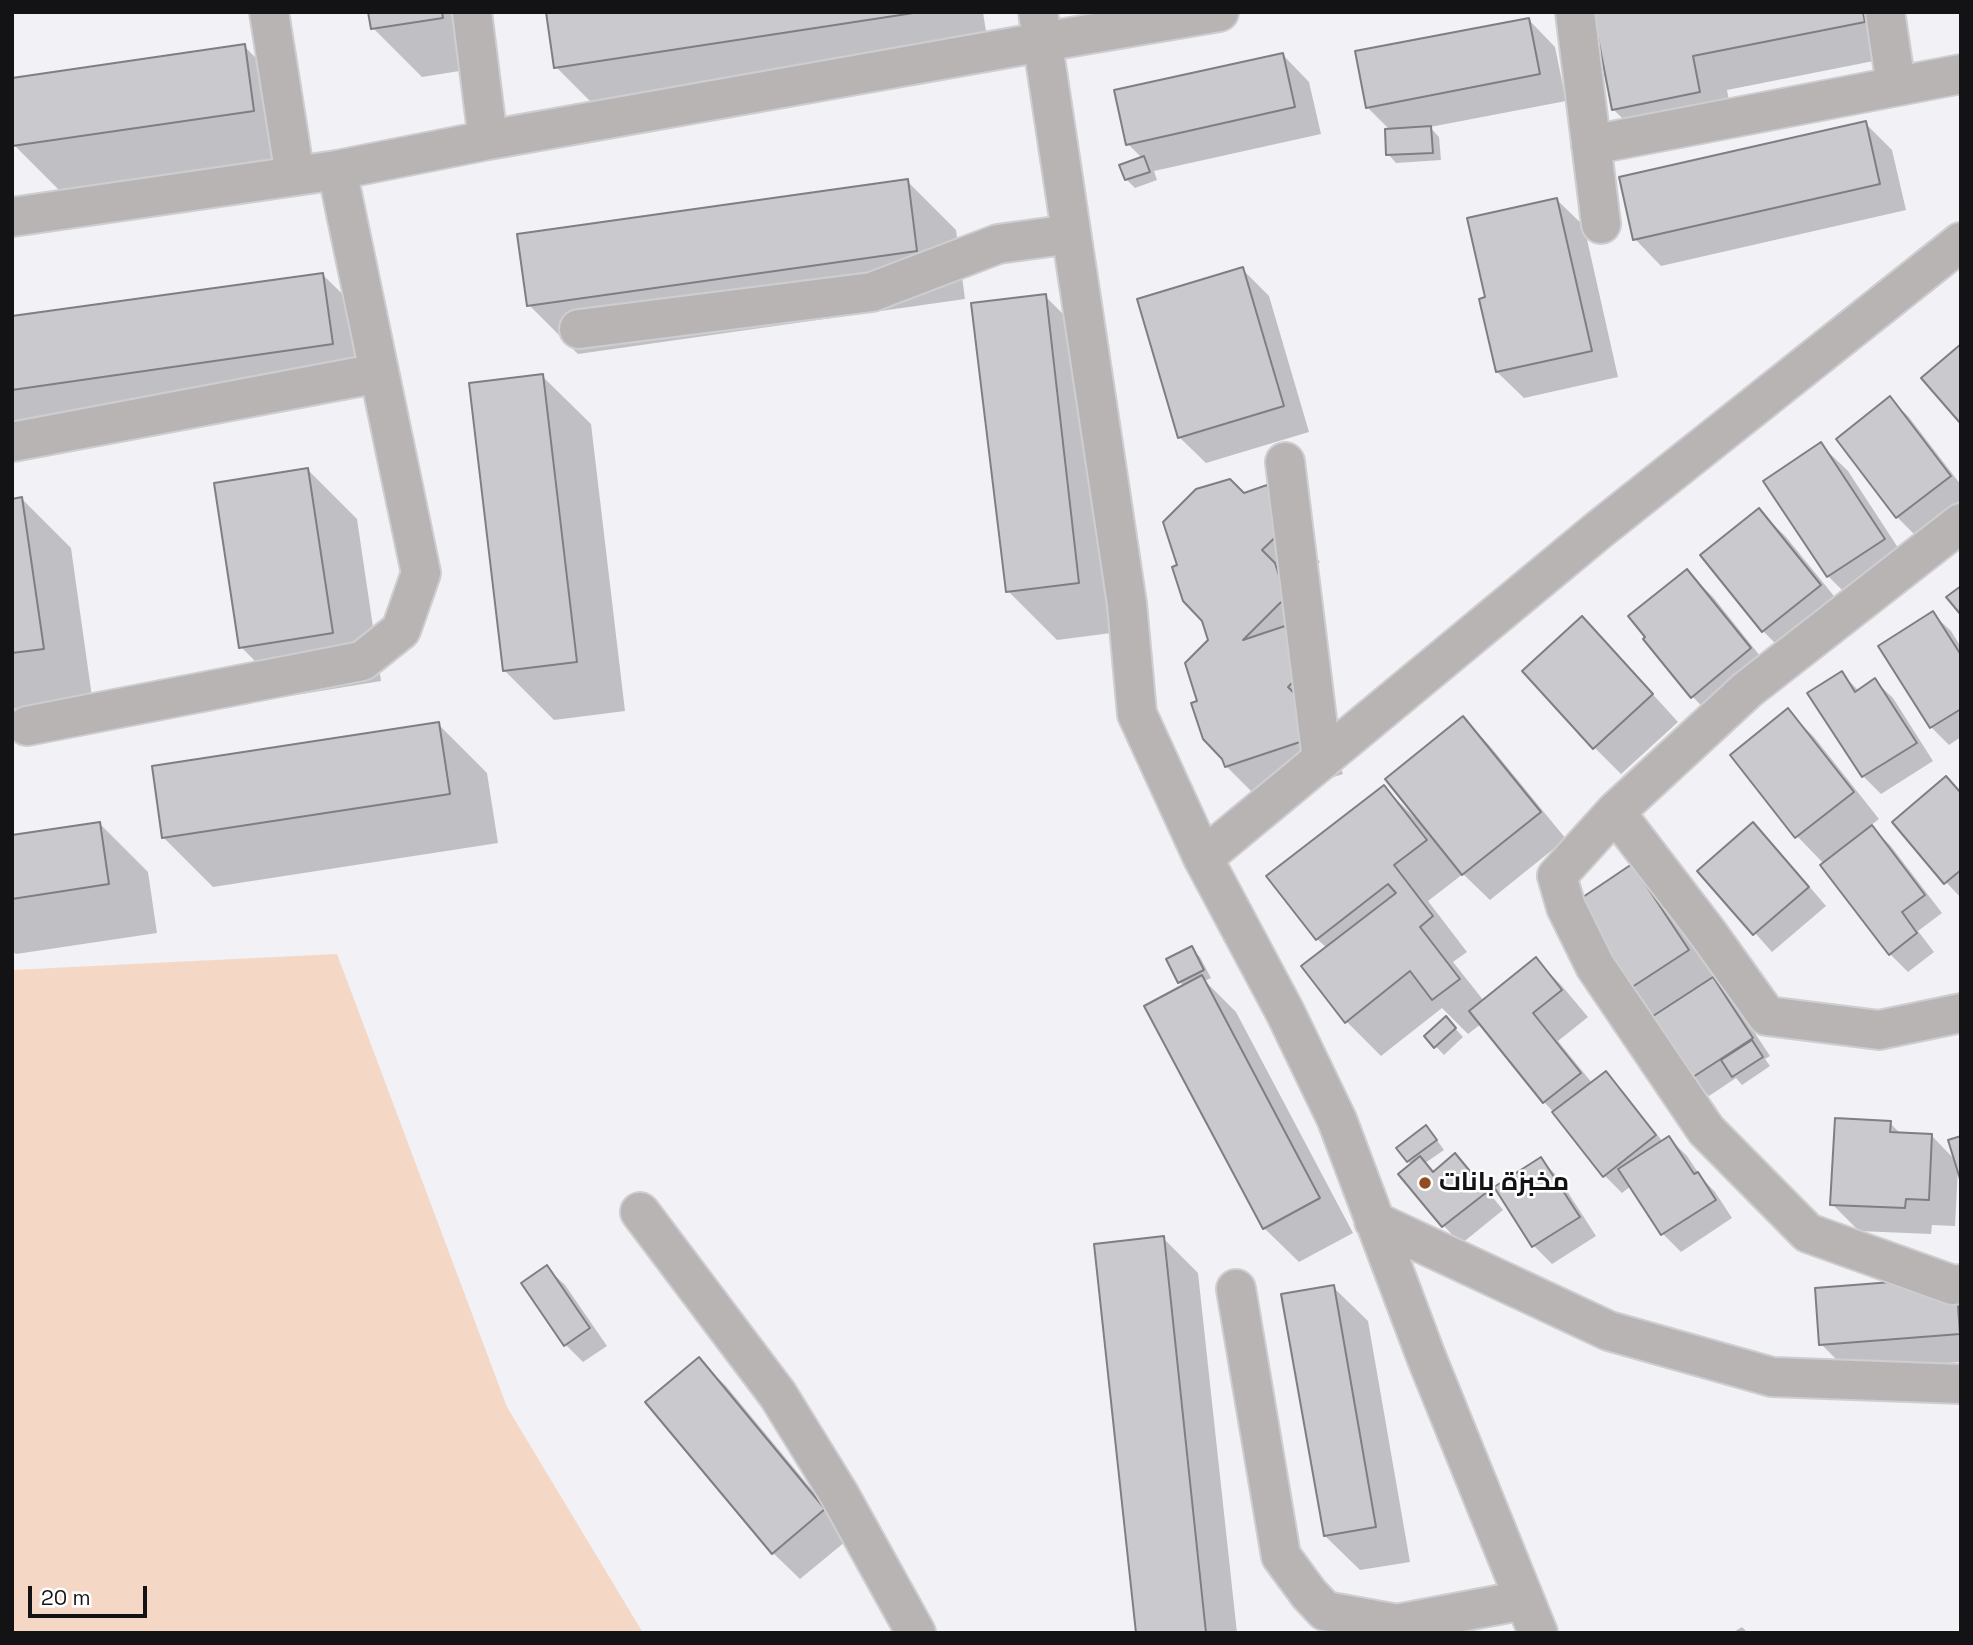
<!DOCTYPE html>
<html>
<head>
<meta charset="utf-8">
<style>
	body { margin:0 }
	#map { position:relative; width:1973px; height:1645px; overflow:hidden; background:#f1f1f6; font-family:"Space Grotesk",sans-serif }
	canvas { display:block }
	.frame { position:absolute; inset:0; border:14px solid #131315; pointer-events:none }
	.scale { position:absolute; left:28px; top:1586px; width:119px; height:32px; box-sizing:border-box; border:4px solid #131315; border-top:0; padding-left:9px; font-size:21px; line-height:24px; white-space:nowrap; color:#131315; -webkit-text-stroke:5px #fff; paint-order:stroke }
</style>
</head>
<body>
<div id="map">
<canvas width="1973" height="1645"></canvas>
<div class="frame"></div>
<div class="scale">20 m</div>
</div>
<script>
const c = document.querySelector('canvas').getContext('2d');
c.lineJoin = 'round';
function paint(path, color) {
  c.fillStyle = color;
  c.fill(path, 'evenodd');
}
function shape(rows) {
  const path = new Path2D();
  for (const r of rows) {
    path.moveTo(r[0], r[1]);
    for (let i = 2; i < r.length; i += 2) path.lineTo(r[i], r[i + 1]);
  }
  return path;
}
function strokePath(path, color, width, dash) {
  c.strokeStyle = color;
  c.lineWidth = width;
  c.lineCap = dash ? 'butt' : 'round';
  c.setLineDash(dash || []);
  c.stroke(path);
}
function drawText(font, color, halo, rows, align = 'center') {
  c.font = font + ' "Space Grotesk",Cairo,sans-serif';
  c.lineWidth = 5;
  c.setLineDash([]);
  c.textBaseline = 'middle';
  c.strokeStyle = halo;
  c.fillStyle = color;
  for (const [text, x, y, turn = 0] of rows) {
    c.save();
    c.translate(x, y);
    c.rotate((+turn || 0) * Math.PI / 180);
    c.textAlign = isNaN(turn) ? turn : align;
    if (halo) c.strokeText(text, 0, 0);
    c.fillText(text, 0, 0);
    c.restore();
  }
}
paint(shape([
	[337,954,507,1407,643,1633,12,1633,12,970]
]), '#f5d7c6');
paint(shape([
	[370,12,483,12,491,66,422,77,373,28],
	[548,12,983,12,990,57,605,116,556,67],
	[1595,12,1890,12,1899,56,1727,90,1734,127,1648,144,1613,109],
	[1529,20,1555,47,1566,101,1430,127,1439,137,1441,160,1396,163,1388,154,1390,130,1367,107],
	[244,46,293,95,302,159,63,194,14,145],
	[1283,55,1309,82,1321,134,1154,171,1157,180,1135,188,1126,179,1143,159,1128,144],
	[1865,123,1892,150,1906,210,1661,266,1635,239],
	[907,181,956,230,965,299,578,354,529,305],
	[1557,200,1584,226,1618,377,1524,398,1497,372,1487,299],
	[1242,269,1269,296,1309,432,1206,463,1179,437],
	[323,275,372,323,381,393,12,445,12,318],
	[1045,296,1094,345,1127,631,1057,640,1008,591],
	[542,376,591,424,625,711,554,720,505,671],
	[1890,399,1908,416,1961,485,1961,500,1915,535,1897,517,1838,439],
	[1821,445,1848,471,1910,566,1855,603,1828,576],
	[308,470,357,519,381,681,290,696,241,647],
	[1267,487,1302,522,1312,553,1320,562,1295,586,1328,730,1343,774,1261,801,1226,766,1200,702,1210,640,1179,567,1243,495],
	[22,499,71,548,92,697,12,709,12,501],
	[1759,510,1786,537,1847,612,1790,658,1763,631,1703,555],
	[1687,571,1713,597,1776,676,1718,723,1692,696],
	[1933,614,1951,631,1961,647,1961,737,1949,745,1931,727],
	[1608,645,1678,722,1621,774,1594,747],
	[1841,673,1859,691,1875,681,1893,698,1933,761,1881,794,1863,776],
	[1788,711,1814,737,1879,819,1870,826,1890,845,1942,913,1918,931,1934,952,1908,972,1890,954,1824,864,1797,836],
	[1463,718,1489,745,1566,839,1490,900,1463,874,1428,901,1467,952,1453,962,1484,1001,1536,959,1562,986,1588,1017,1558,1041,1592,1083,1605,1073,1623,1091,1663,1142,1669,1138,1687,1156,1701,1177,1715,1192,1732,1218,1681,1252,1663,1234,1631,1186,1622,1193,1604,1175,1558,1117,1544,1102,1481,1024,1468,1034,1442,1008,1381,1056,1346,1021,1327,948,1317,939,1384,787,1415,818],
	[438,724,487,773,498,843,213,887,164,838],
	[1961,793,1961,898,1946,882],
	[99,823,148,872,157,933,16,954,12,951,12,837],
	[1753,825,1771,842,1826,906,1772,952,1700,871],
	[1632,866,1659,893,1714,977,1712,978,1731,997,1770,1056,1765,1059,1770,1066,1742,1085,1736,1078,1709,1096,1691,1078,1625,992],
	[1191,948,1200,957,1211,978,1205,981,1236,1012,1353,1233,1299,1262,1264,1228,1185,987,1180,982],
	[1454,1027,1463,1037,1444,1055,1426,1036],
	[1890,1123,1901,1134,1932,1136,1956,1161,1958,1167,1955,1226,1932,1225,1931,1234,1859,1231,1832,1204],
	[1434,1136,1444,1150,1425,1163,1434,1172,1455,1155,1473,1173,1503,1210,1461,1244,1444,1226,1401,1174,1412,1165,1408,1161],
	[1540,1159,1558,1177,1596,1236,1552,1264,1534,1246,1496,1187],
	[1163,1238,1198,1273,1237,1633,1137,1633],
	[547,1268,565,1285,607,1346,583,1362,566,1345],
	[1961,1285,1961,1362,1847,1370,1821,1344],
	[1333,1287,1368,1321,1410,1562,1360,1570,1325,1536],
	[699,1360,726,1386,851,1537,800,1579,773,1553],
	[1742,1627,1748,1633,1732,1633]
]), '#0003');
const building = shape([
	[368,12,442,12,443,18,371,29,368,12],
	[546,12,920,12,554,68,546,12],
	[1593,12,1863,12,1865,22,1693,56,1700,92,1612,110,1593,12],
	[1529,18,1540,74,1366,108,1355,51,1529,18],
	[245,44,254,111,12,146,12,78,245,44],
	[1283,53,1295,107,1126,145,1114,90,1283,53],
	[1866,121,1880,184,1633,240,1619,177,1866,121],
	[1431,126,1433,153,1386,155,1385,129,1431,126],
	[1144,156,1150,172,1125,180,1119,165,1144,156],
	[908,179,917,251,527,306,517,234,908,179],
	[1557,198,1592,351,1496,372,1479,299,1485,297,1467,218,1557,198],
	[1243,267,1284,406,1178,438,1137,299,1243,267],
	[323,273,333,344,12,390,12,316,323,273],
	[1046,294,1079,583,1006,592,971,303,1046,294],
	[1961,344,1961,424,1921,378,1961,344],
	[543,374,577,662,503,671,469,383,543,374],
	[1890,396,1951,476,1896,518,1836,439,1890,396],
	[1821,442,1885,539,1827,577,1763,481,1821,442],
	[308,468,333,633,239,648,214,483,308,468],
	[1230,479,1244,493,1267,485,1278,516,1287,526,1262,550,1275,563,1287,600,1280,603,1243,640,1285,626,1301,674,1288,687,1294,693,1309,739,1225,767,1222,759,1203,739,1191,703,1197,701,1185,663,1208,640,1202,621,1183,601,1172,567,1177,565,1163,522,1196,489,1230,479],
	[22,497,44,649,12,653,12,499,22,497],
	[1759,508,1821,585,1762,632,1700,555,1759,508],
	[1687,569,1751,648,1691,698,1643,639,1645,637,1628,616,1687,569],
	[1961,586,1961,615,1946,597,1961,586],
	[1933,611,1961,655,1961,709,1930,728,1878,646,1933,611],
	[1582,616,1653,694,1593,749,1522,671,1582,616],
	[1842,671,1855,692,1875,678,1917,743,1862,777,1807,693,1842,671],
	[1788,708,1854,792,1795,838,1730,755,1788,708],
	[1463,716,1541,812,1462,875,1385,779,1463,716],
	[439,722,450,794,162,838,152,766,439,722],
	[1946,776,1961,793,1961,870,1944,884,1892,822,1946,776],
	[1384,785,1427,840,1394,865,1433,916,1420,927,1460,979,1432,1000,1410,971,1345,1023,1301,966,1396,893,1388,884,1316,940,1266,876,1384,785],
	[100,822,109,884,12,899,12,835,100,822],
	[1753,822,1809,887,1753,935,1697,871,1753,822],
	[1872,825,1925,895,1902,912,1917,933,1889,955,1820,865,1872,825],
	[1632,864,1689,950,1623,993,1580,899,1632,864],
	[1192,946,1204,970,1178,983,1166,959,1192,946],
	[1536,957,1562,990,1533,1013,1581,1073,1543,1103,1469,1011,1536,957],
	[1202,975,1320,1198,1263,1229,1144,1006,1202,975],
	[1713,977,1753,1038,1690,1079,1650,1018,1713,977],
	[1446,1016,1456,1028,1434,1048,1424,1036,1446,1016],
	[1752,1040,1763,1057,1732,1077,1721,1060,1752,1040],
	[1606,1071,1656,1135,1603,1177,1552,1112,1606,1071],
	[1835,1118,1891,1121,1890,1132,1932,1134,1929,1200,1906,1199,1905,1208,1830,1205,1835,1118],
	[1426,1125,1437,1140,1407,1162,1396,1148,1426,1125],
	[1669,1136,1694,1174,1698,1172,1716,1200,1661,1235,1618,1169,1669,1136],
	[1961,1136,1961,1179,1960,1179,1948,1140,1961,1136],
	[1455,1153,1487,1192,1442,1227,1398,1174,1420,1156,1433,1172,1455,1153],
	[1541,1157,1580,1217,1532,1247,1494,1187,1541,1157],
	[1164,1236,1206,1633,1136,1633,1094,1244,1164,1236],
	[547,1265,590,1328,564,1346,521,1283,547,1265],
	[1956,1277,1960,1334,1819,1345,1815,1288,1956,1277],
	[1334,1285,1376,1527,1324,1536,1281,1294,1334,1285],
	[699,1357,825,1509,772,1554,645,1402,699,1357]
]);
paint(building, '#c9c9ce');
strokePath(building, '#7e7e83', 2);
const minor = shape([
	[269,12,295,176],
	[1038,12,1127,604,1137,714,1203,858,1285,1012,1337,1120,1427,1359,1538,1633],
	[1575,12,1601,224],
	[1885,12,1896,85],
	[488,140,1042,42,1219,12],
	[1591,145,1961,74],
	[12,217,337,170,488,140,472,12],
	[579,329,872,292,998,244,1071,234],
	[12,442,379,373],
	[1285,462,1322,760],
	[1961,523,1747,690,1615,812,1557,876,1566,907,1595,966,1706,1130,1808,1233,1953,1285,1961,1284],
	[27,726,362,661,401,630,421,573,337,170],
	[1615,812,1707,932,1767,1016,1879,1030,1961,1013],
	[1203,858,1600,529,1961,242],
	[640,1212,778,1395,839,1494,916,1633],
	[1374,1221,1609,1331,1772,1377,1961,1384],
	[1236,1289,1281,1556,1309,1594,1325,1611,1397,1624],
	[1399,1633,1397,1624,1524,1600]
]);
strokePath(minor, '#cdcdd2', 42);
strokePath(minor, '#b7b4b3', 38);
for (const [x, y, r, color] of [
	[1425,1183,7,"#914d21"]
]) {
  const dot = new Path2D();
  dot.arc(x, y, r, 0, 2 * Math.PI);
  c.fillStyle = color;
  c.fill(dot);
  strokePath(dot, '#fff', 2.5);
}
drawText('bold 26px', '#131315', '#fff', [
	["مخبزة بانات",1439,1183]
], 'left');
</script>
</body>
</html>
